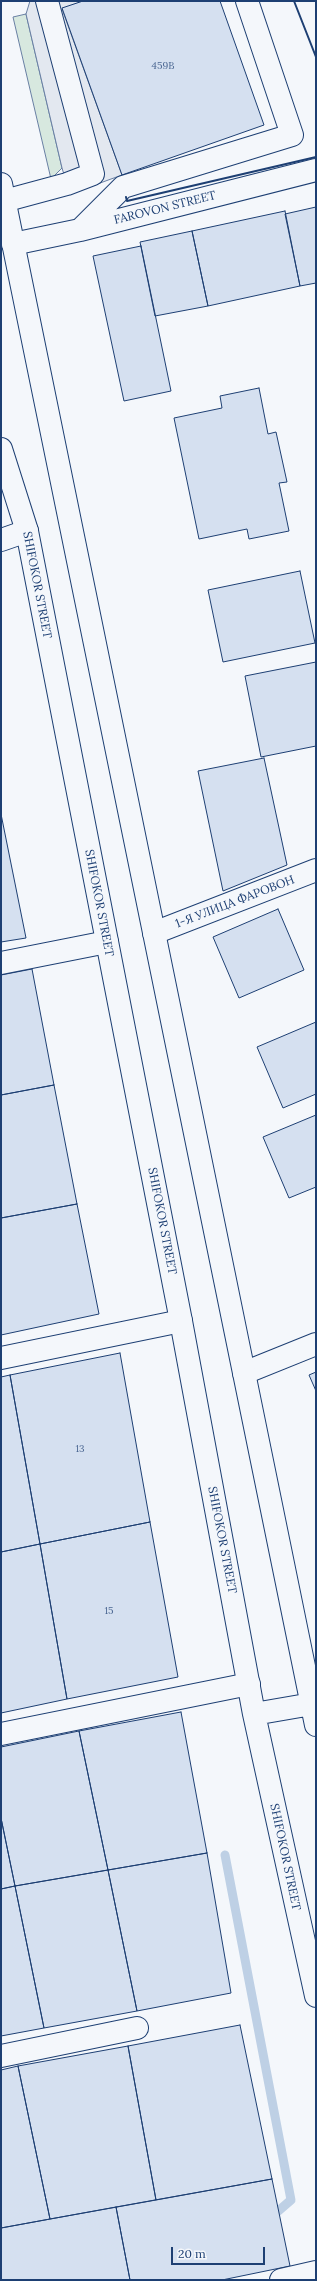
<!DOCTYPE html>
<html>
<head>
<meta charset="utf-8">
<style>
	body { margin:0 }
	#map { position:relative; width:317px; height:2281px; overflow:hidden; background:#f4f7fb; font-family:Lora,serif }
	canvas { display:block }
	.frame { position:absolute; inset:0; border:2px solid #1d3f73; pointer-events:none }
	.scale { position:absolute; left:171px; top:2247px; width:94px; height:18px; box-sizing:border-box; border:2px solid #1d3f73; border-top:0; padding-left:5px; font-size:12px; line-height:14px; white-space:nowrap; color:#1d3f73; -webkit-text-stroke:3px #f4f7fb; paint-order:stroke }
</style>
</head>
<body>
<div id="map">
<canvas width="317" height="2281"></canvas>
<div class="frame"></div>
<div class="scale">20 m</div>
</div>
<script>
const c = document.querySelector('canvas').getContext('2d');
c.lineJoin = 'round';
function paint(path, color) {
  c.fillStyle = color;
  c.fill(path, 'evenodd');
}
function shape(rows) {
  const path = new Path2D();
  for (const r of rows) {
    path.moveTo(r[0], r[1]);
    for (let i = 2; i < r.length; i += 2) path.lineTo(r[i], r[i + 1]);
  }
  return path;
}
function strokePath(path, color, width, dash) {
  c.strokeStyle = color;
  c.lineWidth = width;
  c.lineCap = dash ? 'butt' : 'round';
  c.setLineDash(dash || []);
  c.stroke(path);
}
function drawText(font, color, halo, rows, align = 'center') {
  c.font = font + ' Lora,serif';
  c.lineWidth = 3;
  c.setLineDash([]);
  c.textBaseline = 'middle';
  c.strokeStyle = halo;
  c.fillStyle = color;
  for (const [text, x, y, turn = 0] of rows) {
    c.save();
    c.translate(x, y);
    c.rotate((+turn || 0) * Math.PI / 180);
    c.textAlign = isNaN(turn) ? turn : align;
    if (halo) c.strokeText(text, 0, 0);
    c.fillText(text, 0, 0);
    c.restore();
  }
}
const green = shape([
	[26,14,62,168,51,179,13,17,26,14]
]);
paint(green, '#d7e8df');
strokePath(green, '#687fa3', 1);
const parking = shape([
	[30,1,83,1,62,9,122,175,70,194,62,168,26,14,30,1]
]);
paint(parking, '#e3e8f0');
strokePath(parking, '#687fa3', 1);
strokePath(shape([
	[225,1855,291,2200,269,2219]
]), '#bed0e5', 9);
const building = shape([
	[83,1,220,1,264,125,122,175,62,8,83,1],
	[316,207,316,283,300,286,285,214,316,207],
	[285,211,300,286,208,306,192,231,285,211],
	[192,231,208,306,155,316,140,242,192,231],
	[141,246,171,391,124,401,93,256,141,246],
	[259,388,268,434,276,432,287,482,279,483,289,531,249,539,247,529,199,539,174,418,222,408,220,396,259,388],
	[300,571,315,643,223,662,208,590,300,571],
	[316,662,316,746,261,757,245,676,316,662],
	[264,758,287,865,223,891,198,771,264,758],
	[1,814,26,938,1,942,1,814],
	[278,909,304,970,239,998,213,937,278,909],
	[32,969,54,1085,1,1095,1,975,32,969],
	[316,1022,316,1094,283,1108,257,1047,316,1022],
	[54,1085,77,1204,1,1218,1,1095,54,1085],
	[316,1115,316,1187,289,1198,263,1137,316,1115],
	[77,1204,99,1314,1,1335,1,1218,77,1204],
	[120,1353,150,1522,40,1544,10,1375,120,1353],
	[316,1372,316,1391,309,1375,316,1372],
	[10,1375,40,1544,1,1552,1,1377,10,1375],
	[150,1522,178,1677,67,1699,40,1544,150,1522],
	[40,1544,67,1699,1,1713,1,1552,40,1544],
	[181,1712,207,1853,108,1870,79,1731,181,1712],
	[79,1731,108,1870,15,1886,1,1818,1,1747,79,1731],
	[1,1818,15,1886,1,1889,1,1818],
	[207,1853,231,1993,137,2011,108,1870,207,1853],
	[108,1870,137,2011,44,2028,15,1886,108,1870],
	[15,1886,44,2028,1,2036,1,1889,15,1886],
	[240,2025,272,2179,156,2200,128,2046,240,2025],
	[128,2046,156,2200,50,2219,18,2066,128,2046],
	[18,2066,50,2219,1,2228,1,2070,18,2066],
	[272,2179,290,2266,222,2280,130,2280,116,2207,272,2179],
	[116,2207,130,2280,1,2280,1,2228,116,2207]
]);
paint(building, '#d5e0f0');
strokePath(building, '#1d3f73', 1);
const minor = shape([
	[4,201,67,184,93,174,47,1],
	[80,230,123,187,292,135,247,1],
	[13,244,80,230,316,170],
	[1,540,27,531],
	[154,933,316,870],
	[1,963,107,942],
	[1,1358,181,1321],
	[244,1373,316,1344],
	[1,1734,249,1684],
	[1,2056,137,2028],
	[281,2280,316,2272]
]);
const major = shape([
	[1,184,316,1725],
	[1,449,27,531,181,1321,254,1714,316,1996],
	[254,1714,312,1704]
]);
strokePath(minor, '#1d3f73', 24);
strokePath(major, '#1d3f73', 24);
strokePath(minor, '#f4f7fb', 22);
strokePath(major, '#f4f7fb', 22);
strokePath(shape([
	[294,1,316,57],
	[126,197,127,201,316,157]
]), '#1d3f73', 2);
drawText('10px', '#4b6792', null, [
	["459B",163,66],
	["13",80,1449],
	["15",109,1611]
]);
drawText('12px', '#1d3f73', '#f4f7fb', [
	["FAROVON STREET",165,208,-14],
	["SHIFOKOR STREET",37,585,79],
	["1-Я УЛИЦА ФАРОВОН",235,902,-21],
	["SHIFOKOR STREET",99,903,79],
	["SHIFOKOR STREET",162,1221,79],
	["SHIFOKOR STREET",222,1540,79],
	["SHIFOKOR STREET",285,1857,78]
]);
</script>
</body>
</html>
